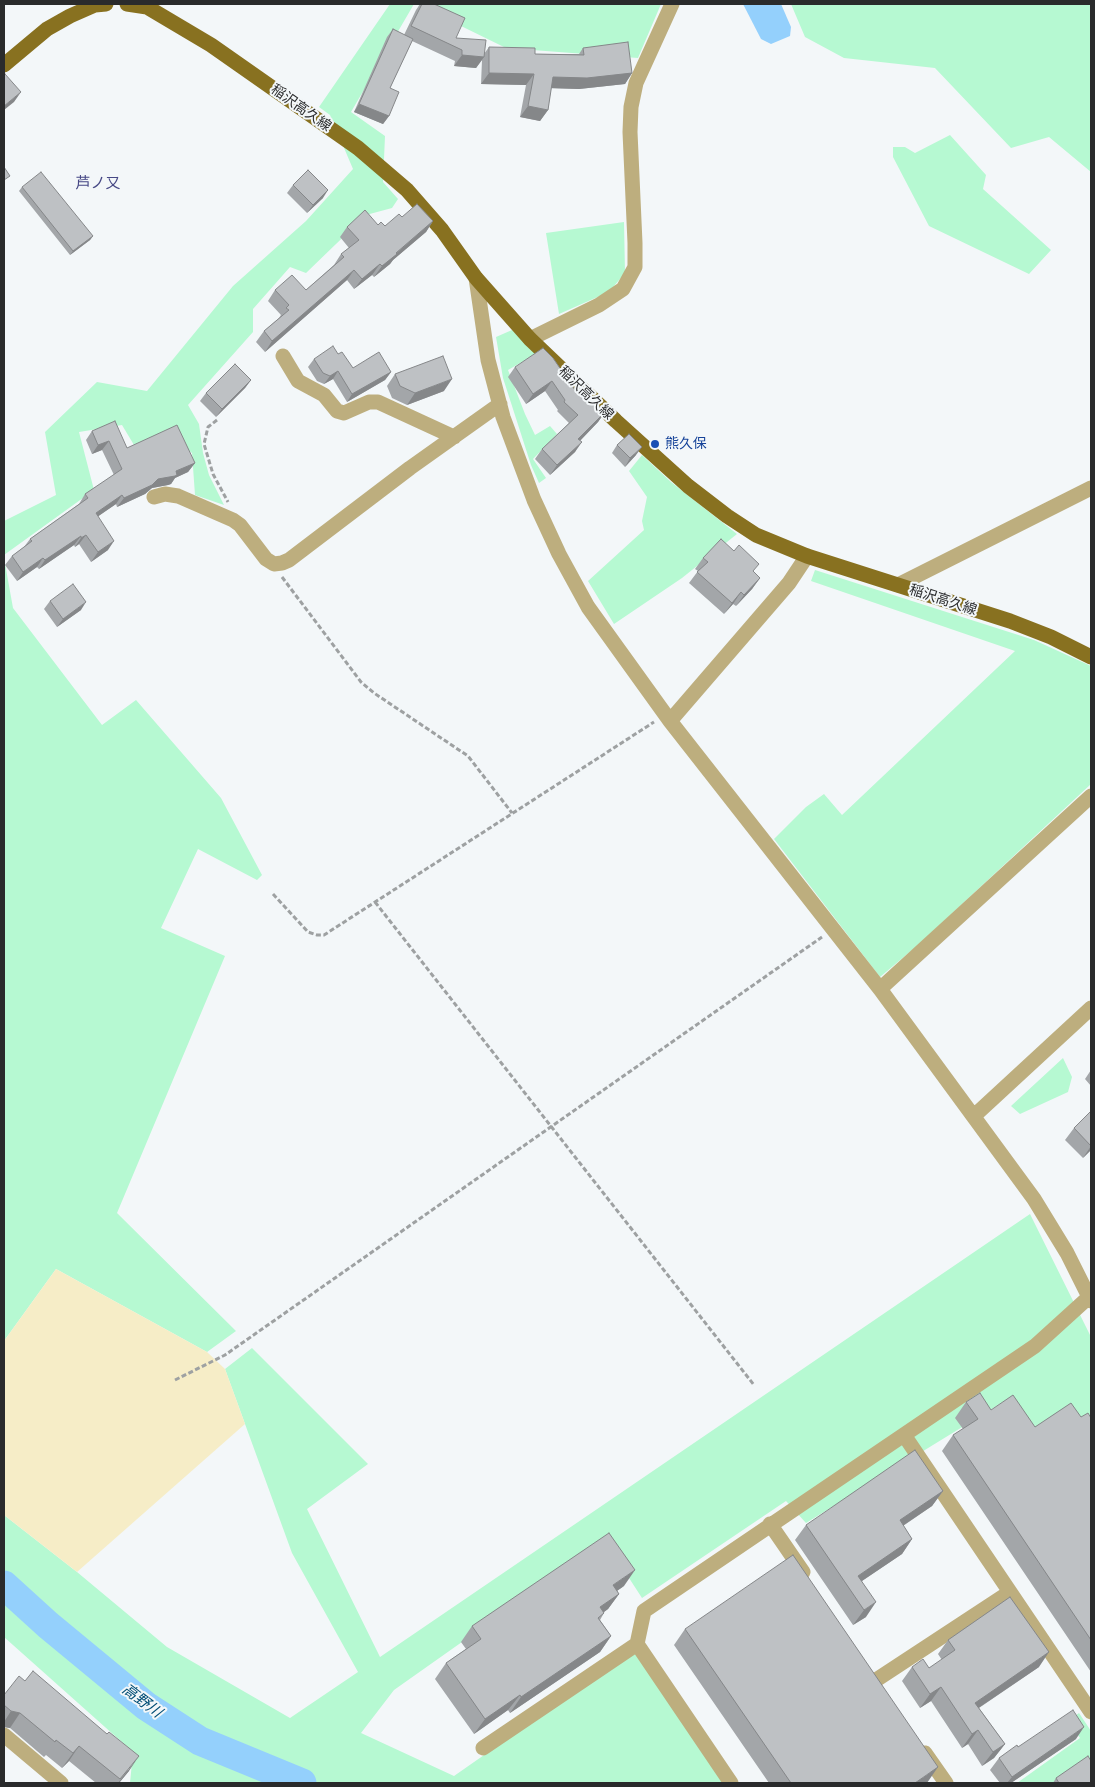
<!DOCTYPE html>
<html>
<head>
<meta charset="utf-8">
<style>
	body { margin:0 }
	#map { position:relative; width:1095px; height:1787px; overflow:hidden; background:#f3f7f9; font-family:Quicksand,sans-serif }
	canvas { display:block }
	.frame { position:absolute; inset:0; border:5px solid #2a2b2c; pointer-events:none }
</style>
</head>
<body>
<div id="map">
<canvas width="1095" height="1787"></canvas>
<div class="frame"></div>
</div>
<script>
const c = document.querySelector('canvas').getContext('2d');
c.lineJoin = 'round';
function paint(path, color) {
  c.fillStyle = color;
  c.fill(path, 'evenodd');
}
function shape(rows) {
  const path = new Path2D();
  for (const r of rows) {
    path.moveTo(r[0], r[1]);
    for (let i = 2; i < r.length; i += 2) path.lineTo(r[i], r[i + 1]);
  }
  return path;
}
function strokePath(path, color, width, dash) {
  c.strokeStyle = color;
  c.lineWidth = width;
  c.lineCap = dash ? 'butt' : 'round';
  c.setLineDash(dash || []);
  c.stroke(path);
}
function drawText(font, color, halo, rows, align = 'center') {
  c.font = font + ' Quicksand,"Noto Sans JP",sans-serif';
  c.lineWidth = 4;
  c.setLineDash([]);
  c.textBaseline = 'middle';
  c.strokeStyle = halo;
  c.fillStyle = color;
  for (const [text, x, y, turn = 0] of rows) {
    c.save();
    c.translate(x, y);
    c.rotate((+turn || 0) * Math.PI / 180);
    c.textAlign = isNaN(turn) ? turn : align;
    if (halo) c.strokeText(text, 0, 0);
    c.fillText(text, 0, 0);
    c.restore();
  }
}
paint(shape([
	[390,4,414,4,351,112,385,136,383,182,398,199,392,208,366,215,306,273,290,267,253,309,253,332,188,405,199,424,203,453,209,475,224,505,195,495,192,453,169,434,134,445,122,425,79,432,94,490,4,555,4,521,56,495,45,432,97,382,147,391,233,286,306,221,353,169,330,115,319,107],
	[416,4,661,4,638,58,506,48],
	[791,4,1091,4,1091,172,1049,137,1011,148,935,68,844,58,805,37],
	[950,135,986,175,983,189,1051,250,1029,274,929,226,893,157,893,147,905,147,915,153],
	[624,222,625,273,609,292,559,314,546,233],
	[512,330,536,354,508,370,525,414,535,435,550,426,557,434,533,459,546,478,539,483,531,465,503,378,496,337],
	[642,455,671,482,737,534,682,578,614,624,588,581,644,530,642,521,647,497,629,471],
	[4,558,13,608,102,725,136,700,221,798,262,875,257,880,198,849,161,928,225,956,117,1213,236,1331,207,1352,56,1269,4,1341],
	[815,570,1034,640,1091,666,1091,784,918,945,880,977,774,839,806,807,824,794,842,815,1015,651,811,581],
	[1063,1058,1072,1077,1068,1092,1020,1114,1011,1106],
	[1030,1214,1091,1337,1091,1464,1025,1435,1003,1402,806,1523,786,1501,642,1598,605,1541,394,1690,361,1733,454,1776,636,1649,726,1783,130,1783,133,1752,4,1637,4,1515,77,1572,167,1647,290,1718,358,1672,292,1553,225,1369,252,1348,368,1464,307,1509,380,1657],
	[1079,1713,1091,1731,1091,1760,1056,1783,1017,1783,1080,1738,1068,1721]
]), '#b6f9d2');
paint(shape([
	[56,1269,207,1352,225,1369,245,1424,77,1572,4,1515,4,1341]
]), '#f6edc7');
paint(shape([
	[743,4,781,4,791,27,790,36,771,44,761,39]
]), '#94d0fc');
strokePath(shape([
	[4,1585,48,1625,146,1706,200,1741,302,1783]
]), '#94d0fc', 29);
strokePath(shape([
	[217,420,208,427,204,444,213,474,228,502],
	[282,577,361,682,374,693,468,756,512,813],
	[273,894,308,932,317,935,324,935,654,722],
	[375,902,754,1385],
	[175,1380,225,1355,822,937]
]), '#9ea1a2', 3, [5, 2.5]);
strokePath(shape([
	[476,278,488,360,503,417,534,500,559,554,588,607,670,721,880,989,1034,1199,1067,1253,1091,1301],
	[530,339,599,305,623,289,635,267,635,243,630,132,631,107,636,83,672,4],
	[283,356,298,381,324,395,337,411,344,413,369,402,378,402,454,437],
	[154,497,165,494,178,496,233,520,240,525,266,559,274,564,282,563,289,560,410,468,500,404],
	[898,585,1091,488],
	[670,721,789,583,807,556],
	[880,989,1091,796],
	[974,1116,1091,1008],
	[904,1435,1091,1712],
	[770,1524,803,1572],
	[637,1644,731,1783],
	[876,1680,1010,1592],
	[4,1735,61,1783],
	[483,1748,637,1644,644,1611,1035,1346,1089,1297],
	[925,1753,946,1783]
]), '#bdae7e', 15);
strokePath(shape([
	[127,4,147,7,211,45,358,148,407,190,442,230,476,278,530,339,616,421,688,486,727,516,756,535,807,556,1010,621,1051,637,1091,657],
	[4,65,47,29,70,16,95,5,106,4]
]), '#887120', 15);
paint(shape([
	[420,4,434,4,456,38,484,54,489,47,535,54,579,54,583,48,632,73,625,84,579,89,551,88,548,110,540,121,520,117,526,85,481,84,482,60,476,68,454,66,455,61,412,41,390,88,389,116,383,124,354,112,387,37,393,29,404,35,416,10],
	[293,185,323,198,307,213,287,193],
	[22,187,93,236,90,240,70,255,19,191],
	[402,217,433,221,426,232,393,260,390,264,374,277,372,275,354,289,347,280,265,352,256,342,264,331,279,318,281,315,268,301,275,290,306,290,334,265,341,254,349,248,340,237,347,227,378,225,385,226],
	[338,354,353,368,391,372,385,380,347,402,333,379,324,384,317,381,308,367,314,359],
	[515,367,575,390,605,412,598,422,580,441,575,452,550,475,535,459,542,449,569,423,557,411,558,410,545,391,526,404,508,377],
	[395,374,444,391,407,405,392,398,387,386],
	[251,380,245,388,216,417,200,401,206,393],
	[92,431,127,448,195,463,188,472,175,478,171,484,168,485,152,488,145,494,117,507,116,504,98,516,108,550,91,562,79,544,75,547,74,545,39,569,37,567,17,581,5,565,12,556,24,547,30,539,79,504,85,494,114,475,102,450,92,454,86,440],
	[617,445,636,455,625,467,612,453],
	[703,558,754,572,760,578,752,589,736,606,733,604,724,614,689,583,698,571,695,569],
	[50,601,81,610,57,627,44,609],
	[1091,1070,1091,1086,1085,1079],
	[1091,1111,1091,1150,1083,1158,1065,1140,1074,1128],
	[966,1402,991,1410,1035,1427,1081,1417,1091,1418,1091,1672,942,1451,953,1435,963,1429,955,1418],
	[943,1491,932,1506,903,1526,912,1539,902,1554,862,1581,866,1617,853,1625,795,1540,806,1525],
	[624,1586,617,1591,619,1594,608,1609,604,1612,604,1613,600,1620,611,1636,600,1652,510,1713,508,1710,474,1734,435,1679,446,1663,466,1649,461,1642,472,1626],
	[685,1629,927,1783,769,1783,674,1645],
	[948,1640,1039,1667,979,1708,1005,1744,994,1758,982,1766,968,1744,962,1748,931,1701,920,1708,902,1681,912,1667,929,1668,942,1660,938,1654],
	[4,1695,129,1771,119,1783,96,1783,69,1761,62,1768,46,1755,44,1757,10,1728,4,1727],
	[1076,1739,1011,1783,1000,1783,990,1770,999,1758,1018,1747],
	[1056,1778,1091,1783,1053,1783]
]), '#a3a6a9');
paint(shape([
	[462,55,484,57,476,68,454,66],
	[489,73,534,74,526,85,481,84],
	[632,73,625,84,579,89,546,88,553,77],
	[21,92,14,102,4,110,4,106],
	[359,104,389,116,383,124,354,112],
	[528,106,548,110,540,121,520,117],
	[328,190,323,198,307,213,313,205],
	[433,221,426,232,393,260,390,264,374,277,382,266],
	[93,236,90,240,70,255,73,251],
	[380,264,372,275,354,289,362,279],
	[354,270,347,280,265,352,272,341],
	[338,371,333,379,324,384,330,376],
	[391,372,385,380,347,402,352,394],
	[452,379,444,391,407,405,415,393],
	[251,380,245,388,216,417,222,409],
	[552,381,545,391,526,404,533,394],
	[605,412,598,422,572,449,578,439],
	[109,441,102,450,92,454,98,445],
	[582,442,575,452,550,475,557,465],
	[642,447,636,455,625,467,630,458],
	[195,463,188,472,175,478,171,484,168,485,152,488,145,494,117,507,124,498,158,479],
	[122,495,116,504,90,522,96,513],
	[86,535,79,544,75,547,81,538],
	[81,536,74,545,39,569,45,560],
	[114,541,108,550,91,562,98,552],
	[43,558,37,567,17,581,23,572],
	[760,578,752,589,736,606,744,595],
	[741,592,733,604,724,614,732,603],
	[86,602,81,610,57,627,63,619],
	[1091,1146,1091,1150,1083,1158],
	[943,1491,932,1506,889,1535,900,1520],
	[912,1539,902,1554,850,1589,858,1576],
	[635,1570,624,1586,602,1601,613,1585],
	[619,1594,608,1609,589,1623,600,1607],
	[876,1602,866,1617,853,1625,864,1610],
	[611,1636,600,1652,510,1713,521,1697],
	[1049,1652,1039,1667,965,1717,975,1703],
	[941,1687,931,1701,920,1708,930,1694],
	[520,1695,508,1710,474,1734,485,1719],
	[11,1711,20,1713,10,1728,4,1727,4,1722],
	[1084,1727,1076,1739,1011,1783,1007,1783,1012,1777],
	[978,1730,968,1744,962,1748,972,1734],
	[1005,1744,994,1758,982,1766,993,1752],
	[79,1746,69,1761,62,1768,73,1753],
	[139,1756,129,1771,119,1783,118,1783],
	[938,1767,927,1783,915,1783]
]), '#858789');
const building = shape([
	[422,4,434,4,465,18,456,38,486,40,484,57,462,55,462,50,411,26,422,4],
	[393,29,413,39,390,88,399,92,389,116,359,104,393,29],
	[628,42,632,73,587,78,553,77,548,110,528,106,534,74,489,73,489,47,535,48,535,54,584,55,583,48,628,42],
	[5,74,21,92,4,106,4,75,5,74],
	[4,167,10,176,4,180,4,167],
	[308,170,328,190,313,205,293,185,308,170],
	[41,172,93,236,73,251,22,187,41,172],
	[417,204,433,221,396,253,397,254,382,266,380,264,362,279,354,270,272,341,264,331,289,310,286,308,289,305,275,290,292,275,306,290,344,257,341,254,359,240,347,227,365,210,378,225,381,222,385,226,399,214,402,217,417,204],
	[333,346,338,354,342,352,353,368,379,352,391,372,352,394,338,371,330,376,323,373,314,359,333,346],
	[543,348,553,358,575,390,579,387,605,412,578,439,582,442,557,465,542,449,578,415,564,402,565,400,552,381,533,394,515,367,543,348],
	[443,356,452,379,415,393,400,386,395,374,443,356],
	[235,364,251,380,222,409,206,393,235,364],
	[115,421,127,448,177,425,195,463,176,471,177,475,175,476,158,479,152,485,124,498,122,495,96,513,114,541,98,552,86,535,81,538,81,536,45,560,43,558,23,572,12,556,32,541,30,539,88,498,85,494,122,469,109,441,98,445,92,431,115,421],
	[629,434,642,447,630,458,617,445,629,434],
	[721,539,734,551,739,545,759,564,753,571,760,578,744,595,741,592,732,603,697,572,708,562,703,558,721,539],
	[73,584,86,602,63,619,50,601,73,584],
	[1091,1111,1091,1146,1074,1128,1091,1111],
	[980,1393,991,1410,1013,1395,1035,1427,1071,1403,1081,1417,1088,1413,1091,1418,1091,1431,1090,1432,1091,1433,1091,1640,953,1435,978,1419,966,1402,980,1393],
	[915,1450,943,1491,900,1520,912,1539,858,1576,876,1602,864,1610,806,1525,915,1450],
	[609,1533,635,1570,613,1585,619,1594,600,1607,604,1613,598,1618,611,1636,521,1697,520,1695,485,1719,446,1663,481,1639,472,1626,609,1533],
	[793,1555,938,1767,915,1783,791,1783,685,1629,793,1555],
	[1010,1597,1049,1652,975,1703,1005,1744,993,1752,978,1730,972,1734,941,1687,930,1694,912,1667,923,1659,929,1668,955,1650,948,1640,1010,1597],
	[33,1671,107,1734,109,1732,139,1756,120,1779,79,1746,73,1753,56,1740,55,1742,20,1713,11,1711,4,1705,4,1695,19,1676,25,1681,33,1671],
	[1073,1710,1084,1727,1012,1777,999,1758,1017,1745,1018,1747,1073,1710],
	[1088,1756,1091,1761,1091,1783,1059,1783,1056,1778,1088,1756]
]);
paint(building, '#bec1c4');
strokePath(building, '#858789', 1);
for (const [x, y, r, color] of [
	[655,444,5,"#1a4fb4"]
]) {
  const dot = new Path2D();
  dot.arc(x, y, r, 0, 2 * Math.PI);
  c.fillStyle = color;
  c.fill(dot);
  strokePath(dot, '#f3f7f9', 2);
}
drawText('14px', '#2a2b2c', '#f3f7f9', [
	["稲沢高久線",301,108,35],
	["稲沢高久線",586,393,44],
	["稲沢高久線",943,600,18]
]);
drawText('14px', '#164399', '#f3f7f9', [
	["熊久保",665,444]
], 'left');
drawText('15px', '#464885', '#f3f7f9', [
	["芦ノ又",98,183]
]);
drawText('italic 15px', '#004d75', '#f3f7f9', [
	["高野川",142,1701,37]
]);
</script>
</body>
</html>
